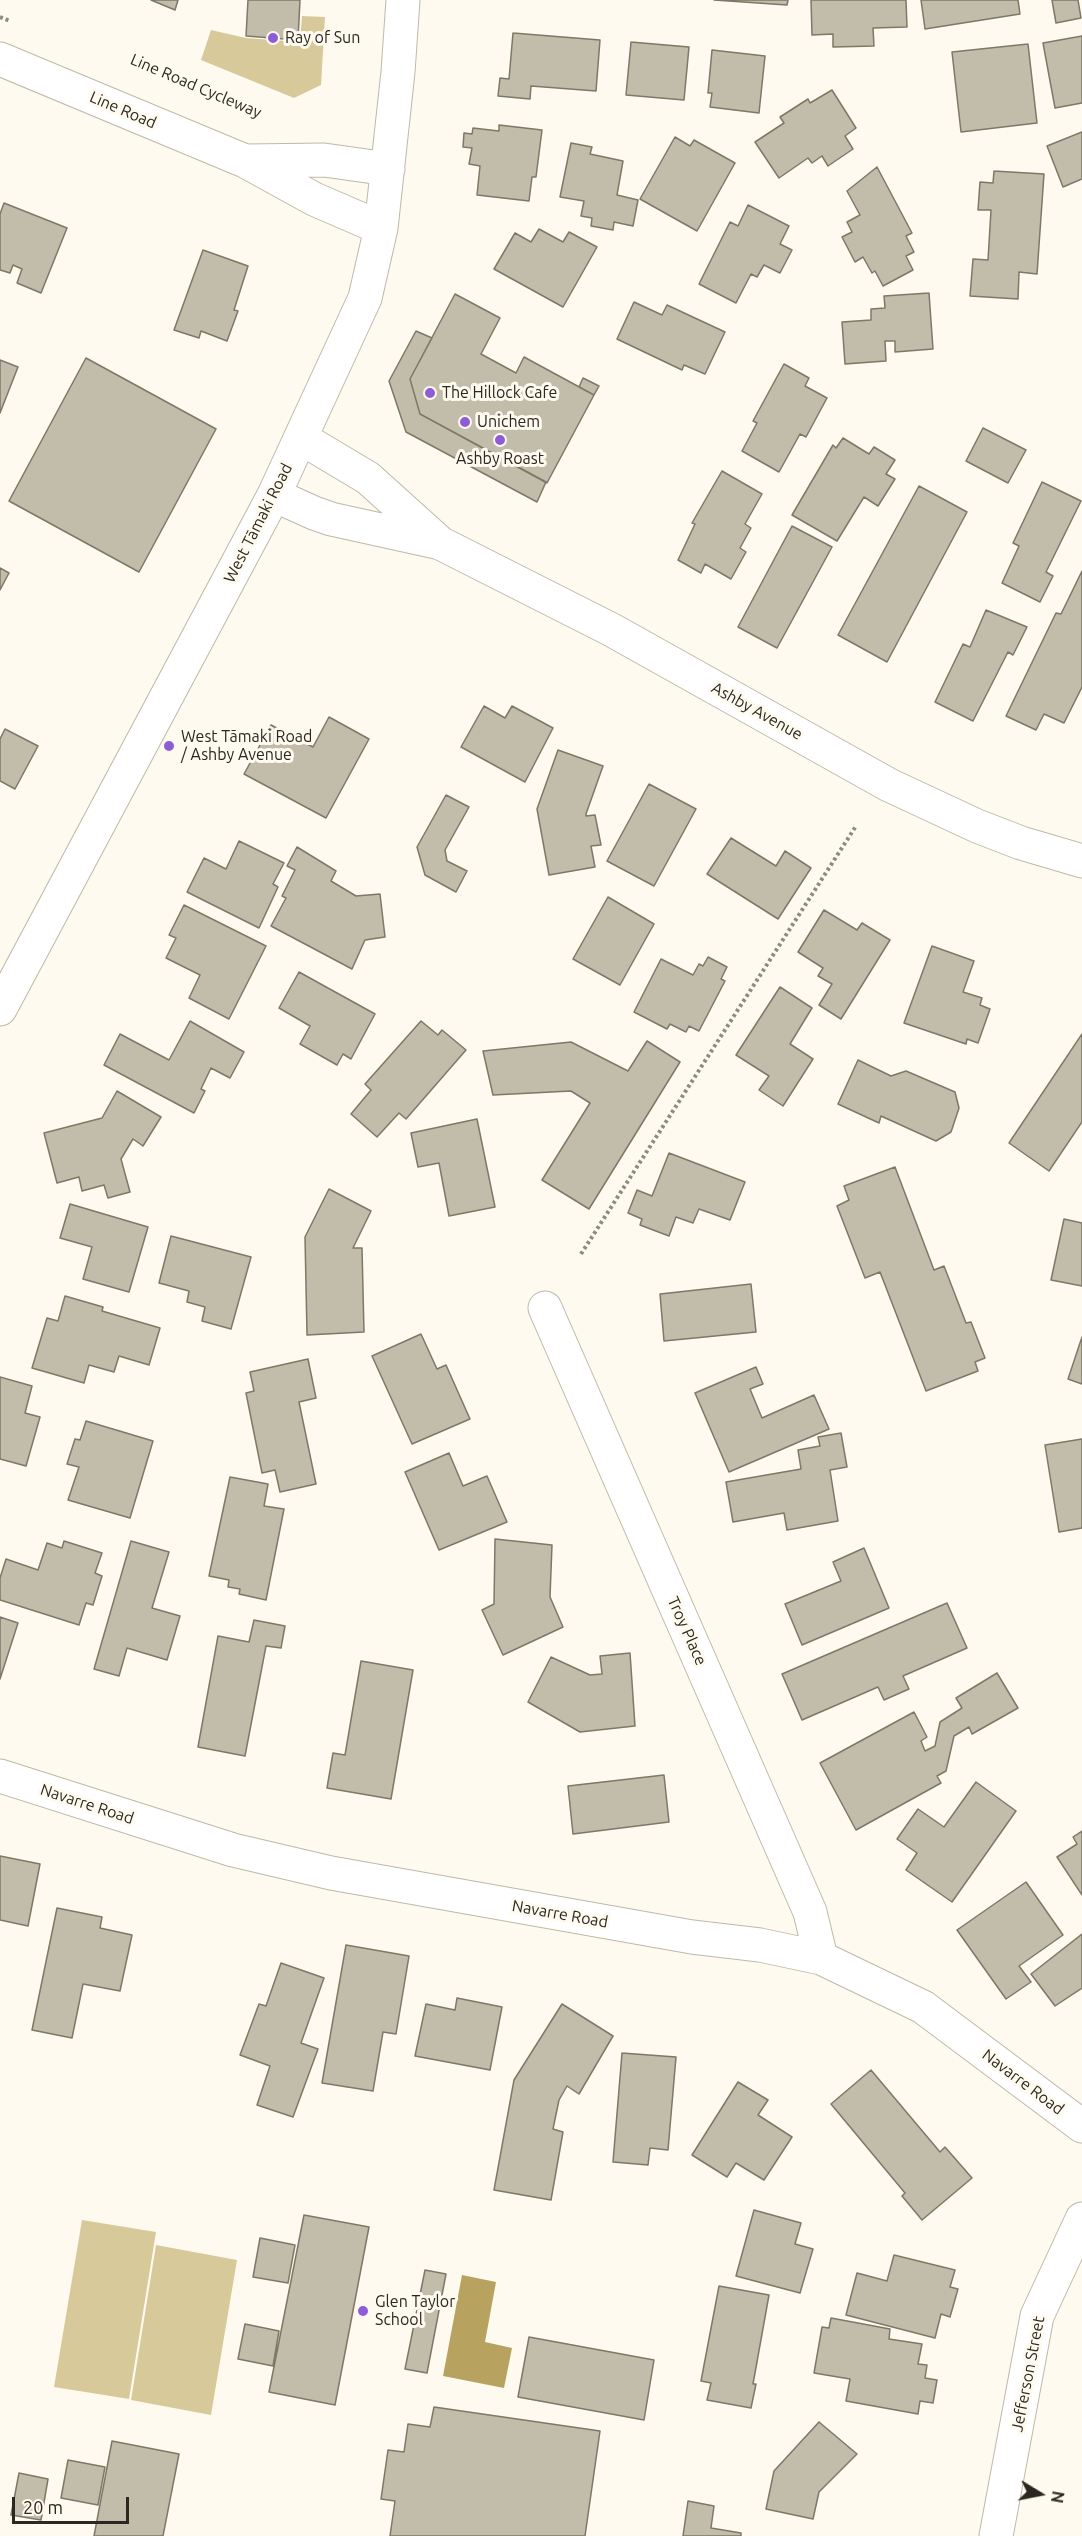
<!DOCTYPE html>
<html>
<head>
<meta charset="utf-8">
<style>
	body { margin:0 }
	#map { position:relative; width:1082px; height:2536px; overflow:hidden; background:#fefaef; font-family:Ubuntu,sans-serif }
	canvas { display:block }
	.north { position:absolute; left:1010px; top:2464px; width:60px; height:60px; -webkit-text-stroke:4px #fefaef; paint-order:stroke; rotate:100deg; font-size:16px; font-weight:700; line-height:24px; text-align:center; color:#2b2821 }
	.north::after { content:''; display:block; margin:auto; width:21px; height:27px; background:#2b2821; clip-path:polygon(50% 0,100% 100%,50% 72%,0 100%) }
	.scale { position:absolute; left:12px; top:2497px; width:117px; height:27px; box-sizing:border-box; border:3px solid #2b2821; border-top:0; padding-left:8px; font-size:18px; line-height:21px; white-space:nowrap; color:#2b2821; -webkit-text-stroke:4px #fefaef; paint-order:stroke }
</style>
</head>
<body>
<div id="map">
<canvas width="1082" height="2536"></canvas>
<div class="north">N</div>
<div class="scale">20 m</div>
</div>
<script>
const c = document.querySelector('canvas').getContext('2d');
c.lineJoin = 'round';
function paint(path, color) {
  c.fillStyle = color;
  c.fill(path, 'evenodd');
}
function shape(rows) {
  const path = new Path2D();
  for (const r of rows) {
    path.moveTo(r[0], r[1]);
    for (let i = 2; i < r.length; i += 2) path.lineTo(r[i], r[i + 1]);
  }
  return path;
}
function strokePath(path, color, width, dash) {
  c.strokeStyle = color;
  c.lineWidth = width;
  c.lineCap = dash ? 'butt' : 'round';
  c.setLineDash(dash || []);
  c.stroke(path);
}
function drawText(font, color, halo, rows, align = 'center') {
  c.font = font + ' Ubuntu,sans-serif';
  c.lineWidth = 6;
  c.setLineDash([]);
  c.textBaseline = 'middle';
  c.strokeStyle = halo;
  c.fillStyle = color;
  for (const [text, x, y, turn = 0] of rows) {
    c.save();
    c.translate(x, y);
    c.rotate((+turn || 0) * Math.PI / 180);
    c.textAlign = isNaN(turn) ? turn : align;
    if (halo) c.strokeText(text, 0, 0);
    c.fillText(text, 0, 0);
    c.restore();
  }
}
paint(shape([
	[302,16,325,17,321,85,294,98,201,60,211,30,246,38,300,42],
	[82,2220,156,2232,129,2399,54,2387],
	[156,2245,237,2260,211,2415,131,2400]
]), '#d8c99b');
paint(shape([
	[462,2275,496,2282,485,2342,512,2348,504,2388,443,2376]
]), '#b7a25f');
const building = shape([
	[151,0,178,0,175,10,151,0],
	[248,0,300,0,298,40,246,36,248,0],
	[714,0,788,0,787,5,714,0],
	[811,0,906,0,907,27,873,28,874,46,833,47,833,34,812,35,811,0],
	[921,0,1018,0,1020,14,925,29,921,0],
	[1052,0,1078,0,1081,18,1056,23,1052,0],
	[513,33,600,40,596,91,531,86,530,99,498,96,500,78,509,79,513,33],
	[1082,36,1082,103,1055,108,1043,43,1082,36],
	[631,42,689,47,684,100,626,95,631,42],
	[1028,44,1037,123,961,132,952,52,1028,44],
	[712,50,765,56,759,113,710,107,712,93,708,93,712,50],
	[832,90,856,128,845,136,853,149,828,166,822,156,812,163,808,158,779,178,755,142,784,123,780,117,808,99,810,103,832,90],
	[499,125,542,130,536,177,532,177,529,201,477,195,480,166,469,164,472,148,463,147,464,133,472,134,473,128,499,131,499,125],
	[1082,132,1082,179,1063,187,1047,146,1082,132],
	[675,137,690,146,694,140,735,163,697,231,640,199,675,137],
	[571,143,592,147,590,154,623,161,617,195,638,200,633,226,614,222,613,230,591,226,592,218,581,216,584,201,560,197,571,143],
	[877,167,912,233,906,236,914,252,906,256,913,270,883,286,875,271,872,273,863,257,855,262,842,237,852,232,847,222,860,215,847,191,877,167],
	[994,171,1044,174,1037,274,1019,272,1018,299,970,296,973,259,988,260,991,210,978,210,980,182,993,183,994,171],
	[4,203,67,228,41,293,17,283,22,269,13,265,10,273,0,270,0,214,4,203],
	[748,205,789,226,780,244,792,250,780,273,764,265,757,277,751,274,736,303,699,284,730,222,738,226,748,205],
	[539,229,563,242,569,232,597,247,563,307,494,269,515,233,531,242,539,229],
	[203,250,248,266,234,310,238,311,227,341,201,331,199,338,174,330,203,250],
	[929,293,933,349,895,352,895,341,885,341,886,361,845,364,842,322,871,320,871,309,885,308,884,296,929,293],
	[455,294,500,318,481,354,516,373,524,357,594,395,547,483,420,414,410,379,455,294],
	[634,302,662,315,667,305,725,332,705,374,684,365,682,370,617,339,634,302],
	[416,331,432,338,410,379,420,414,546,482,537,502,406,432,389,381,416,331],
	[86,358,216,429,139,572,9,501,86,358],
	[0,360,18,367,0,413,0,360],
	[784,364,809,378,805,386,827,398,806,437,800,434,779,472,742,451,757,423,753,421,784,364],
	[583,378,599,386,594,395,579,387,583,378],
	[983,428,1026,450,1008,483,966,461,983,428],
	[843,438,869,454,874,447,895,460,886,474,895,479,878,506,864,497,837,541,792,515,833,445,836,448,843,438],
	[722,471,762,494,745,524,751,528,740,548,746,552,731,579,705,564,701,573,678,560,695,524,692,523,722,471],
	[1042,482,1081,501,1046,572,1053,576,1040,602,1002,583,1019,546,1013,543,1042,482],
	[919,486,967,512,887,662,838,635,919,486],
	[792,526,832,547,777,648,738,627,792,526],
	[0,568,9,573,0,590,0,568],
	[1082,571,1082,687,1064,723,1044,714,1036,730,1006,716,1056,613,1061,614,1082,571],
	[986,610,1027,627,1013,655,1008,652,973,721,935,702,963,644,970,647,986,610],
	[484,706,505,718,512,706,553,728,525,782,461,747,484,706],
	[329,717,369,739,326,818,244,774,271,725,313,747,329,717],
	[5,729,38,746,15,789,0,781,0,739,5,729],
	[558,750,603,766,586,814,586,816,595,815,601,845,591,846,595,867,549,875,537,809,558,750],
	[649,784,696,809,654,886,607,861,649,784],
	[446,795,469,807,445,850,447,861,467,871,456,892,425,875,417,847,446,795],
	[731,838,776,866,785,851,811,868,778,919,707,874,731,838],
	[239,841,284,863,273,884,278,887,259,928,187,892,204,858,226,869,239,841],
	[297,847,336,871,331,881,356,896,380,894,385,937,365,940,352,969,271,926,286,898,282,896,295,870,287,866,297,847],
	[608,897,654,924,620,985,573,959,608,897],
	[184,905,266,946,229,1019,189,998,200,975,166,958,176,938,169,935,184,905],
	[824,910,857,930,862,923,890,940,841,1019,819,1005,832,984,818,976,823,968,798,952,824,910],
	[932,946,974,961,963,992,982,998,980,1005,990,1009,978,1043,967,1039,966,1044,904,1023,932,946],
	[708,957,727,967,721,979,725,981,699,1031,689,1026,686,1032,670,1024,667,1029,634,1012,661,959,693,975,699,964,703,966,708,957],
	[299,972,375,1014,351,1059,343,1054,337,1065,300,1044,310,1026,279,1008,299,972],
	[780,987,812,1008,790,1044,813,1059,783,1106,759,1090,769,1076,736,1055,780,987],
	[190,1021,244,1052,230,1078,211,1068,201,1089,205,1091,194,1113,104,1065,120,1034,169,1060,190,1021],
	[421,1021,438,1035,442,1030,466,1050,406,1119,399,1113,377,1137,351,1114,371,1090,365,1084,421,1021],
	[1082,1034,1082,1122,1049,1171,1009,1143,1082,1034],
	[647,1041,680,1062,589,1209,542,1180,590,1103,571,1091,493,1095,483,1051,571,1042,628,1071,647,1041],
	[858,1060,891,1076,906,1071,955,1092,959,1108,951,1132,936,1141,881,1116,879,1123,838,1104,858,1060],
	[117,1091,161,1117,143,1146,133,1139,121,1159,130,1192,108,1198,104,1185,82,1191,79,1177,57,1183,44,1133,102,1118,117,1091],
	[477,1119,495,1207,449,1216,439,1163,418,1167,411,1133,477,1119],
	[669,1153,745,1182,730,1220,699,1209,693,1223,676,1217,669,1236,640,1225,642,1219,628,1213,637,1190,652,1196,669,1153],
	[895,1167,934,1270,944,1266,966,1323,971,1322,985,1358,975,1362,978,1371,926,1391,880,1272,865,1278,837,1206,849,1200,844,1186,895,1167],
	[329,1189,371,1211,353,1248,362,1248,364,1332,307,1335,305,1237,329,1189],
	[70,1204,148,1227,129,1292,83,1279,92,1247,60,1238,70,1204],
	[1064,1219,1082,1223,1082,1286,1051,1280,1064,1219],
	[171,1236,251,1257,231,1329,202,1321,205,1307,187,1302,189,1291,159,1283,171,1236],
	[751,1284,756,1332,664,1341,660,1294,751,1284],
	[65,1296,103,1307,102,1311,160,1328,149,1365,119,1356,114,1372,89,1365,84,1383,32,1368,47,1318,58,1321,65,1296],
	[421,1334,437,1369,446,1365,470,1419,412,1444,372,1356,421,1334],
	[1082,1337,1082,1384,1068,1379,1082,1337],
	[308,1359,316,1398,299,1402,316,1484,280,1492,275,1470,262,1473,246,1393,254,1391,250,1372,308,1359],
	[756,1367,763,1384,750,1389,762,1418,814,1395,829,1429,729,1472,695,1393,756,1367],
	[0,1377,32,1386,25,1413,40,1417,26,1466,0,1459,0,1377],
	[86,1421,153,1441,130,1518,68,1500,79,1467,67,1464,75,1439,80,1440,86,1421],
	[841,1433,847,1467,830,1470,838,1521,787,1530,784,1513,733,1522,726,1482,801,1469,798,1450,820,1446,818,1437,841,1433],
	[1082,1439,1082,1528,1059,1532,1045,1445,1082,1439],
	[449,1453,463,1486,487,1476,507,1522,439,1550,405,1472,449,1453],
	[230,1477,268,1484,264,1506,284,1509,266,1600,239,1594,240,1589,228,1587,229,1580,209,1576,230,1477],
	[495,1539,552,1545,550,1597,563,1627,503,1655,482,1610,494,1604,495,1539],
	[64,1541,102,1553,95,1573,102,1576,93,1605,86,1603,79,1625,0,1600,0,1578,6,1559,38,1570,47,1543,62,1548,64,1541],
	[131,1541,169,1552,152,1608,180,1616,167,1660,127,1648,119,1676,94,1669,131,1541],
	[864,1548,889,1608,802,1645,785,1604,841,1581,833,1562,864,1548],
	[947,1603,967,1648,903,1676,909,1689,884,1700,878,1687,802,1720,782,1674,947,1603],
	[0,1617,18,1623,0,1679,0,1617],
	[254,1620,285,1626,281,1648,266,1646,245,1756,198,1747,218,1636,249,1642,254,1620],
	[630,1653,635,1726,580,1732,528,1702,551,1657,590,1675,602,1674,600,1656,630,1653],
	[361,1661,413,1670,391,1799,327,1788,333,1753,345,1755,361,1661],
	[997,1673,1018,1708,972,1734,969,1727,954,1736,946,1771,937,1776,941,1783,856,1830,820,1763,914,1712,927,1737,921,1741,925,1751,935,1746,940,1722,962,1708,956,1698,997,1673],
	[664,1775,669,1822,573,1834,568,1786,664,1775],
	[976,1782,1016,1811,952,1902,906,1870,917,1853,897,1839,918,1809,944,1827,976,1782],
	[1082,1831,1082,1895,1057,1857,1077,1844,1073,1837,1082,1831],
	[0,1856,40,1864,28,1926,0,1920,0,1856],
	[1026,1882,1063,1935,1019,1966,1031,1982,1006,1999,957,1930,1026,1882],
	[57,1908,102,1917,100,1928,132,1935,120,1991,83,1984,72,2038,32,2030,57,1908],
	[1082,1934,1082,1988,1055,2006,1031,1974,1082,1934],
	[346,1945,409,1956,396,2034,383,2032,373,2091,322,2083,346,1945],
	[281,1963,324,1978,301,2043,318,2049,293,2117,257,2105,270,2066,240,2055,259,2004,266,2006,281,1963],
	[457,1998,502,2007,490,2070,415,2056,426,2004,455,2010,457,1998],
	[562,2004,613,2036,579,2094,567,2086,559,2100,553,2129,563,2132,551,2200,494,2190,514,2080,562,2004],
	[622,2053,676,2057,668,2150,650,2148,648,2165,613,2162,622,2053],
	[871,2070,940,2152,945,2147,972,2178,922,2220,902,2196,905,2193,831,2104,871,2070],
	[738,2082,768,2100,758,2115,792,2137,764,2180,736,2163,727,2177,692,2155,738,2082],
	[754,2210,801,2223,795,2244,813,2249,800,2293,736,2276,754,2210],
	[304,2215,369,2227,335,2405,269,2392,304,2215],
	[260,2238,295,2245,288,2283,253,2277,260,2238],
	[894,2255,955,2270,950,2287,958,2289,950,2317,941,2314,935,2338,846,2315,857,2273,887,2281,894,2255],
	[425,2270,446,2274,427,2373,405,2369,425,2270],
	[719,2286,769,2295,753,2384,756,2384,751,2408,707,2400,711,2383,701,2381,719,2286],
	[831,2318,890,2329,889,2339,922,2344,918,2364,927,2365,925,2378,937,2380,933,2403,920,2401,918,2414,846,2401,850,2379,814,2373,822,2327,829,2328,831,2318],
	[245,2324,279,2331,273,2366,238,2359,245,2324],
	[529,2337,654,2360,644,2420,518,2397,529,2337],
	[434,2407,600,2431,585,2536,390,2536,395,2501,381,2499,388,2450,404,2452,408,2424,430,2427,434,2407],
	[819,2422,857,2454,819,2492,813,2519,766,2509,774,2471,819,2422],
	[112,2441,179,2454,163,2536,94,2536,112,2441],
	[68,2460,105,2467,98,2505,61,2498,68,2460],
	[19,2473,48,2479,41,2520,11,2515,19,2473],
	[688,2501,714,2506,711,2528,741,2533,741,2536,683,2536,688,2501]
]);
paint(building, '#c2bcaa');
strokePath(building, '#7d7867', 1.5);
const street = shape([
	[545,1308,810,1912,821,1958],
	[0,1776,233,1850,331,1873,692,1937,760,1945,821,1958,923,2007,1082,2126],
	[996,2536,1037,2316,1082,2219]
]);
const secondary = shape([
	[0,59,245,161,314,199,381,228],
	[247,161,324,160,388,169],
	[301,438,368,478,439,542],
	[274,495,314,513,331,519,440,543,612,630,889,785,977,826,1021,843,1082,861],
	[0,1009,274,495,365,298,381,228,398,72,403,0]
]);
strokePath(street, '#beb9a7', 35);
strokePath(secondary, '#beb9a7', 35);
strokePath(shape([
	[0,17,10,21],
	[581,1254,856,826]
]), '#8d8a81', 4, [3, 3]);
strokePath(street, '#fff', 33);
strokePath(secondary, '#fff', 33);
for (const [x, y, r, color] of [
	[273,38,6,"#8e5dd6"],
	[430,393,6,"#8e5dd6"],
	[465,422,6,"#8e5dd6"],
	[500,440,6,"#8e5dd6"],
	[169,746,6,"#8e5dd6"],
	[363,2311,6,"#8e5dd6"]
]) {
  const dot = new Path2D();
  dot.arc(x, y, r, 0, 2 * Math.PI);
  c.fillStyle = color;
  c.fill(dot);
  strokePath(dot, '#fefaef', 2);
}
drawText('16px', '#2b2821', '#fefaef', [
	["Ray of Sun",285,38],
	["The Hillock Cafe",442,393],
	["Unichem",477,422],
	["Ashby Roast",500,459,"center"],
	["West Tāmaki Road",181,737],
	["/ Ashby Avenue",181,755],
	["Glen Taylor",375,2302],
	["School",375,2320]
], 'left');
drawText('16px', '#2b2821', '#fefaef', [
	["Line Road Cycleway",196,86,23],
	["Line Road",123,110,23],
	["West Tāmaki Road",258,523,-63],
	["Ashby Avenue",757,711,29],
	["Troy Place",687,1631,66],
	["Navarre Road",87,1804,18],
	["Navarre Road",560,1914,10],
	["Navarre Road",1023,2082,37],
	["Jefferson Street",1028,2374,-79]
]);
</script>
</body>
</html>
